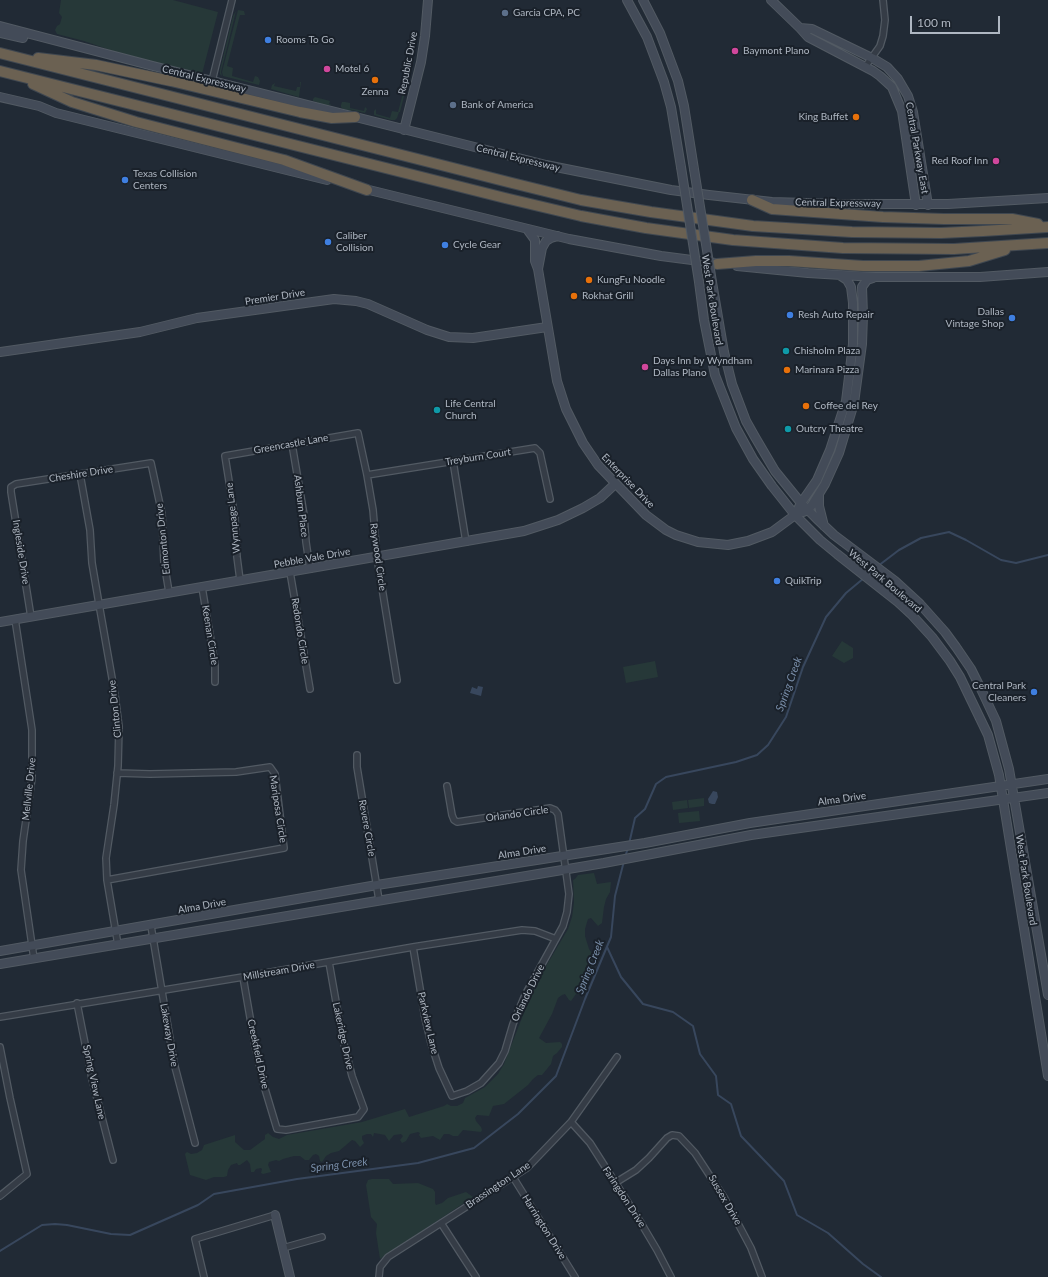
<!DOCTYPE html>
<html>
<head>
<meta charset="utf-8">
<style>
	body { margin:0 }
	#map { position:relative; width:1048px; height:1277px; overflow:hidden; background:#212a35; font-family:Lato,sans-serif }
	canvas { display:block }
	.scale { position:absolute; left:910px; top:16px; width:90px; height:18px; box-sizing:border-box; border:2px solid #afb7c2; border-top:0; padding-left:5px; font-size:12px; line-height:14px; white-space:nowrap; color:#afb7c2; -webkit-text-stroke:3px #1a212a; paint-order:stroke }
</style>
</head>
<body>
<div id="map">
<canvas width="1048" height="1277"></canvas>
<div class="scale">100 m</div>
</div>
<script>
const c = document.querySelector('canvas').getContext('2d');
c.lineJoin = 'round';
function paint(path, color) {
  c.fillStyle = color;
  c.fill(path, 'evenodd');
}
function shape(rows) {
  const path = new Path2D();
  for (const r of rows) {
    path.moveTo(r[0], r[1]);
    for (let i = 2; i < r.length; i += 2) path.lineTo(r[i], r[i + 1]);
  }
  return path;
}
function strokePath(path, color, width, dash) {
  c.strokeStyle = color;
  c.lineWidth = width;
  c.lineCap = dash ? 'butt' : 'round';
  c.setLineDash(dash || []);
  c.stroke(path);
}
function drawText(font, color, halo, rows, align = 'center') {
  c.font = font + ' Lato,sans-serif';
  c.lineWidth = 4;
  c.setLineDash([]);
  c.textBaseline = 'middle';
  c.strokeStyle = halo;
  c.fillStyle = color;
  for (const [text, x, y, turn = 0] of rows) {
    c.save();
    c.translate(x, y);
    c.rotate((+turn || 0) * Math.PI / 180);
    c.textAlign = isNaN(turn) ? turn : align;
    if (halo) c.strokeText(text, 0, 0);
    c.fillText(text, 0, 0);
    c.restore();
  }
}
paint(shape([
	[61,0,173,0,218,12,202,74,116,52,84,41,57,34,55,30,57,26,60,24,62,17,59,13],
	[238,10,244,11,245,15,240,15,227,66,233,68,232,76,253,82,255,76,258,77,260,81,259,85,223,76,222,72],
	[236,11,221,72,222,76,220,74,220,70,233,16],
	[405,72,410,73,400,112,399,112,397,118,395,120,391,120,374,115,374,111,376,109,376,114,390,118,392,111,398,112,407,78,402,76],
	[300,82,301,82,299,97,271,89,272,85,275,83,274,86,296,91,297,87,300,87],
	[315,97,330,101,329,104,332,105,324,105,313,101,313,99],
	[345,102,350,103,350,108,364,111,365,107,367,109,365,113,348,109,363,114,361,114,343,109,341,107,341,105,342,102],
	[842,641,853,648,853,658,844,663,832,656],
	[655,661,658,677,626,683,623,667],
	[704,798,704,806,689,808,688,800],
	[687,800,688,808,673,810,672,802],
	[699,811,700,821,679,823,678,813],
	[594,873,597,884,611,882,610,892,606,899,604,907,602,923,598,926,591,918,588,919,585,929,585,936,589,949,593,955,591,965,592,967,595,968,593,972,590,973,585,986,585,991,581,995,576,994,571,1001,569,1000,565,994,562,995,558,998,552,1014,539,1038,546,1043,560,1042,562,1044,562,1047,557,1053,553,1056,551,1064,542,1075,538,1075,533,1079,528,1085,504,1104,493,1106,489,1116,477,1115,475,1118,476,1121,481,1127,482,1130,481,1132,463,1130,458,1136,453,1136,449,1134,444,1134,440,1140,433,1136,421,1138,419,1135,420,1133,418,1132,410,1134,406,1141,402,1143,400,1140,403,1136,401,1134,394,1135,389,1141,385,1135,374,1133,373,1137,371,1134,367,1134,362,1136,362,1139,364,1143,360,1147,355,1141,352,1140,339,1151,331,1153,326,1156,322,1162,320,1161,319,1156,316,1154,313,1155,309,1160,305,1160,300,1156,294,1156,283,1159,279,1161,276,1160,269,1162,268,1165,271,1172,263,1174,261,1173,262,1169,261,1168,256,1169,254,1172,251,1172,250,1164,247,1160,240,1165,238,1165,237,1163,231,1165,228,1170,227,1176,224,1177,214,1177,206,1180,190,1175,185,1154,187,1152,191,1154,197,1153,202,1150,204,1145,235,1135,235,1142,244,1150,250,1150,265,1139,265,1135,268,1133,273,1137,279,1139,287,1135,362,1122,405,1109,409,1117,444,1106,447,1104,451,1106,457,1106,463,1103,465,1098,485,1087,498,1074,504,1064,530,997,539,978,568,929,572,917,574,902,573,880,575,879,578,875],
	[372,1179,389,1179,393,1184,418,1183,433,1189,435,1192,435,1203,436,1205,442,1203,448,1198,466,1192,473,1197,380,1259,376,1233,377,1224,371,1217,366,1185,368,1180]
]), '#263838');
paint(shape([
	[478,686,483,687,481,696,470,693,472,687,477,689],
	[713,791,717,792,718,797,715,804,712,804,709,803,708,799]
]), '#38475d');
strokePath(shape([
	[878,566,899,550,921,538,949,532,966,540,1001,560,1016,563,1048,555],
	[867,575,875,569],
	[629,844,635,818,645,809,656,784,666,777,736,762,757,755,768,745,786,717,803,667,826,617,846,593,864,578],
	[625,857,628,848],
	[607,947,621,977,643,1004,673,1012,693,1026,700,1054,716,1076,718,1095,731,1104,741,1136,784,1181,797,1215,828,1233,863,1264,881,1277],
	[0,1251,42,1225,55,1224,67,1225,111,1234,130,1235,198,1205,214,1194,297,1179,418,1163,474,1148,518,1114,556,1076,585,999,611,937,615,896,624,861]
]), '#38475d', 2);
const street = shape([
	[865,67,880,46,883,36,885,20,883,0],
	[212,81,232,0],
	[292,444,304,515,306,542,310,569],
	[453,461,466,542],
	[80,474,90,530,92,563,99,604,115,695,119,727,118,766,114,805,106,858,107,880,118,945],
	[367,475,535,448,540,453,550,499],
	[290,572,310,689],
	[240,580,237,557,235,519,225,456,358,433,367,475,373,510,377,557,397,680],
	[202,587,215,665,215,682],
	[31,617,11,492,11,487,16,484,151,463,162,514,164,562,169,592],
	[15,619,32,730,32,778,23,841,21,870,34,959],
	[357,755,357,767,379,900],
	[107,880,284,848,275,774,270,767,236,772,150,774,117,773],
	[151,926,174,1063,195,1143],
	[413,947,425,1018,431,1043,439,1068,452,1096,467,1091,481,1083,499,1063,505,1051,513,1024,525,995,563,926,567,912,569,894,559,821,558,814,555,810,550,808,457,822,454,820,452,815,447,786],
	[243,977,255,1046,265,1089,277,1129,286,1130,358,1117,364,1109,352,1076,342,1036,329,962],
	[77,1003,92,1079,113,1160],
	[0,1017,243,977,413,947,522,930,535,931,556,939],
	[0,1047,10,1098,27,1174,0,1196],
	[571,1122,590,1143,641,1223,657,1250,671,1277],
	[513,1177,575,1277],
	[615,1183,636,1170,649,1158,667,1138,672,1135,679,1136,695,1153,725,1199,751,1248,762,1277],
	[441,1223,476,1277],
	[283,1248,322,1237],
	[204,1277,195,1239,275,1215],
	[379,1277,380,1267,388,1257,527,1168,571,1122,617,1057]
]);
const secondary = shape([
	[627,0,647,37,664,82,671,107,681,167],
	[643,0,660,33,678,81,684,106,694,169],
	[771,0,800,28,808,37,873,71,880,76,892,87,902,111,916,205],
	[0,26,153,66,546,165,671,190,709,195,772,202,840,204,948,204,1048,198],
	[800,28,812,29,872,58,887,67,898,79,908,96,913,112,928,205],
	[0,33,23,38],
	[0,97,39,106,56,113,327,180],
	[404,130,421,62,425,36,428,0],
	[361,188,569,239,661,256,715,263],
	[527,229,535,240,535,261,538,269,557,381,566,409,583,443,598,465,646,515,666,530,676,535,698,542,728,545,748,541,772,532,795,515,801,503,817,480,830,450,846,401,853,344,853,303,851,287,847,280,841,276],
	[737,266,808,273,875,277,980,277,1048,272],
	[538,269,542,248,546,241,551,238,558,236],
	[699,282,704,320,715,375,736,428,753,459,772,486,795,515,820,540,837,554,898,602,911,614,932,637,950,661,960,677,988,735,999,775,1048,1076],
	[712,282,724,352,732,384,746,421,755,437,775,471,801,503,816,518,834,535,895,581,920,604,945,632,956,647,971,669,981,689,996,721,1009,769,1048,995],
	[0,352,140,332,197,318,334,299,356,301,368,304,427,330,449,337,473,338,547,327],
	[819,494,819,506,824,526],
	[803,512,808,510,812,505,825,484,839,453,854,403,862,344,863,315,862,287,867,280,873,278],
	[0,622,524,531,558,520,583,508,600,498,615,484],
	[0,951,377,885,645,843,750,823,1048,779],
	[0,964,604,863,751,835,1048,793],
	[275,1215,290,1277]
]);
const highway = shape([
	[0,53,512,183,581,200,651,212,753,226,852,232,941,233,983,231,1048,227],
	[38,58,96,65,171,81,300,112,332,118,355,117],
	[0,71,505,198,581,216,646,228,733,240,843,248,954,249,1048,243],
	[33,84,72,102,136,122,284,160,367,190],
	[752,200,772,209,883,217,944,219,1012,219,1038,224],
	[717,264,756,261,789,261,863,266,919,266,969,261,1005,250]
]);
strokePath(street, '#525a63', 8);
strokePath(secondary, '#525a63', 10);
strokePath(highway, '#3f4750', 12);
strokePath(street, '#353c46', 5.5);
strokePath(secondary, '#434b58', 8);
strokePath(highway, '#6b6152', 10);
const secondaryBridge = shape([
	[681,167,699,282],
	[694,169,712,282]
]);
strokePath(secondaryBridge, '#525a63', 10, []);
strokePath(secondaryBridge, '#434b58', 8);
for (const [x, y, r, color] of [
	[505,13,4,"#5c6f8a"],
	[268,40,4,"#3f7fe0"],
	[735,51,4,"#d1479c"],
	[327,69,4,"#d1479c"],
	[375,80,4,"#e8710a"],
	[453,105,4,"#5c6f8a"],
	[856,117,4,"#e8710a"],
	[996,161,4,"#d1479c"],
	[125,180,4,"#3f7fe0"],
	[328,242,4,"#3f7fe0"],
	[445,245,4,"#3f7fe0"],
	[589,280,4,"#e8710a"],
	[574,296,4,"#e8710a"],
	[790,315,4,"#3f7fe0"],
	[1012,318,4,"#3f7fe0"],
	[786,351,4,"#0f9aa8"],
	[645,367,4,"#d1479c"],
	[787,370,4,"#e8710a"],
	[806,406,4,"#e8710a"],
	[437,410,4,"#0f9aa8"],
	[788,429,4,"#0f9aa8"],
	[777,581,4,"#3f7fe0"],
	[1034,692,4,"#3f7fe0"]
]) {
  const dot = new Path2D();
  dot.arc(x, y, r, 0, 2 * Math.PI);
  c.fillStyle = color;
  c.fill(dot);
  strokePath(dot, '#1a212a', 1.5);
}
drawText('10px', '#afb7c2', '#1a212a', [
	["Garcia CPA, PC",513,13],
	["Rooms To Go",276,40],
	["Baymont Plano",743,51],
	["Motel 6",335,69],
	["Zenna",375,92,"center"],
	["Bank of America",461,105],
	["King Buffet",848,117,"right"],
	["Red Roof Inn",988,161,"right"],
	["Texas Collision",133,174],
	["Centers",133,186],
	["Caliber",336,236],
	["Collision",336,248],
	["Cycle Gear",453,245],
	["KungFu Noodle",597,280],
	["Rokhat Grill",582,296],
	["Dallas",1004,312,"right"],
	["Vintage Shop",1004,324,"right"],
	["Resh Auto Repair",798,315],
	["Chisholm Plaza",794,351],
	["Days Inn by Wyndham",653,361],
	["Dallas Plano",653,373],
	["Marinara Pizza",795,370],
	["Life Central",445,404],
	["Church",445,416],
	["Coffee del Rey",814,406],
	["Outcry Theatre",796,429],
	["QuikTrip",785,581],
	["Central Park",1026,686,"right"],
	["Cleaners",1026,698,"right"]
], 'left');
drawText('10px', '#afb7c2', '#1a212a', [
	["Republic Drive",408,63,-79],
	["Central Expressway",204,79,14],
	["Central Parkway East",917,148,80],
	["Central Expressway",518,158,14],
	["Central Expressway",838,203,1],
	["Premier Drive",275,297,-9],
	["West Park Boulevard",712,300,81],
	["Greencastle Lane",291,444,-10],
	["Treyburn Court",478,457,-9],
	["Cheshire Drive",81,474,-9],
	["Enterprise Drive",628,481,46],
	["Ashburn Place",301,506,83],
	["Wynnpage Lane",233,518,-96],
	["Edmonton Drive",163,539,-96],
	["Ingleside Drive",21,552,81],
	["Raywood Circle",378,557,82],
	["Pebble Vale Drive",312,558,-10],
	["West Park Boulevard",885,581,40],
	["Redondo Circle",300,631,81],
	["Keenan Circle",210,635,81],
	["Clinton Drive",115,709,-96],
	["Mellville Drive",29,789,-84],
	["Alma Drive",842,799,-8],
	["Mariposa Circle",278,809,81],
	["Orlando Circle",517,814,-8],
	["Revere Circle",367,828,80],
	["Alma Drive",522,852,-9],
	["West Park Boulevard",1026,880,81],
	["Alma Drive",202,906,-10],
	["Millstream Drive",279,971,-10],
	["Orlando Drive",528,993,-64],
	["Parkview Lane",428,1023,77],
	["Lakeway Drive",169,1035,80],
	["Lakeridge Drive",343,1036,78],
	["Creekfield Drive",258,1054,78],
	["Spring View Lane",94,1082,78],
	["Brassington Lane",498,1185,-34],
	["Faringdon Drive",624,1197,57],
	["Sussex Drive",725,1200,60],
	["Harrington Drive",544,1227,58]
]);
drawText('italic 11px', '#798ea9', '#1a212a', [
	["Spring Creek",789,684,-70],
	["Spring Creek",590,967,-68],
	["Spring Creek",339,1165,-7]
]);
</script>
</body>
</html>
